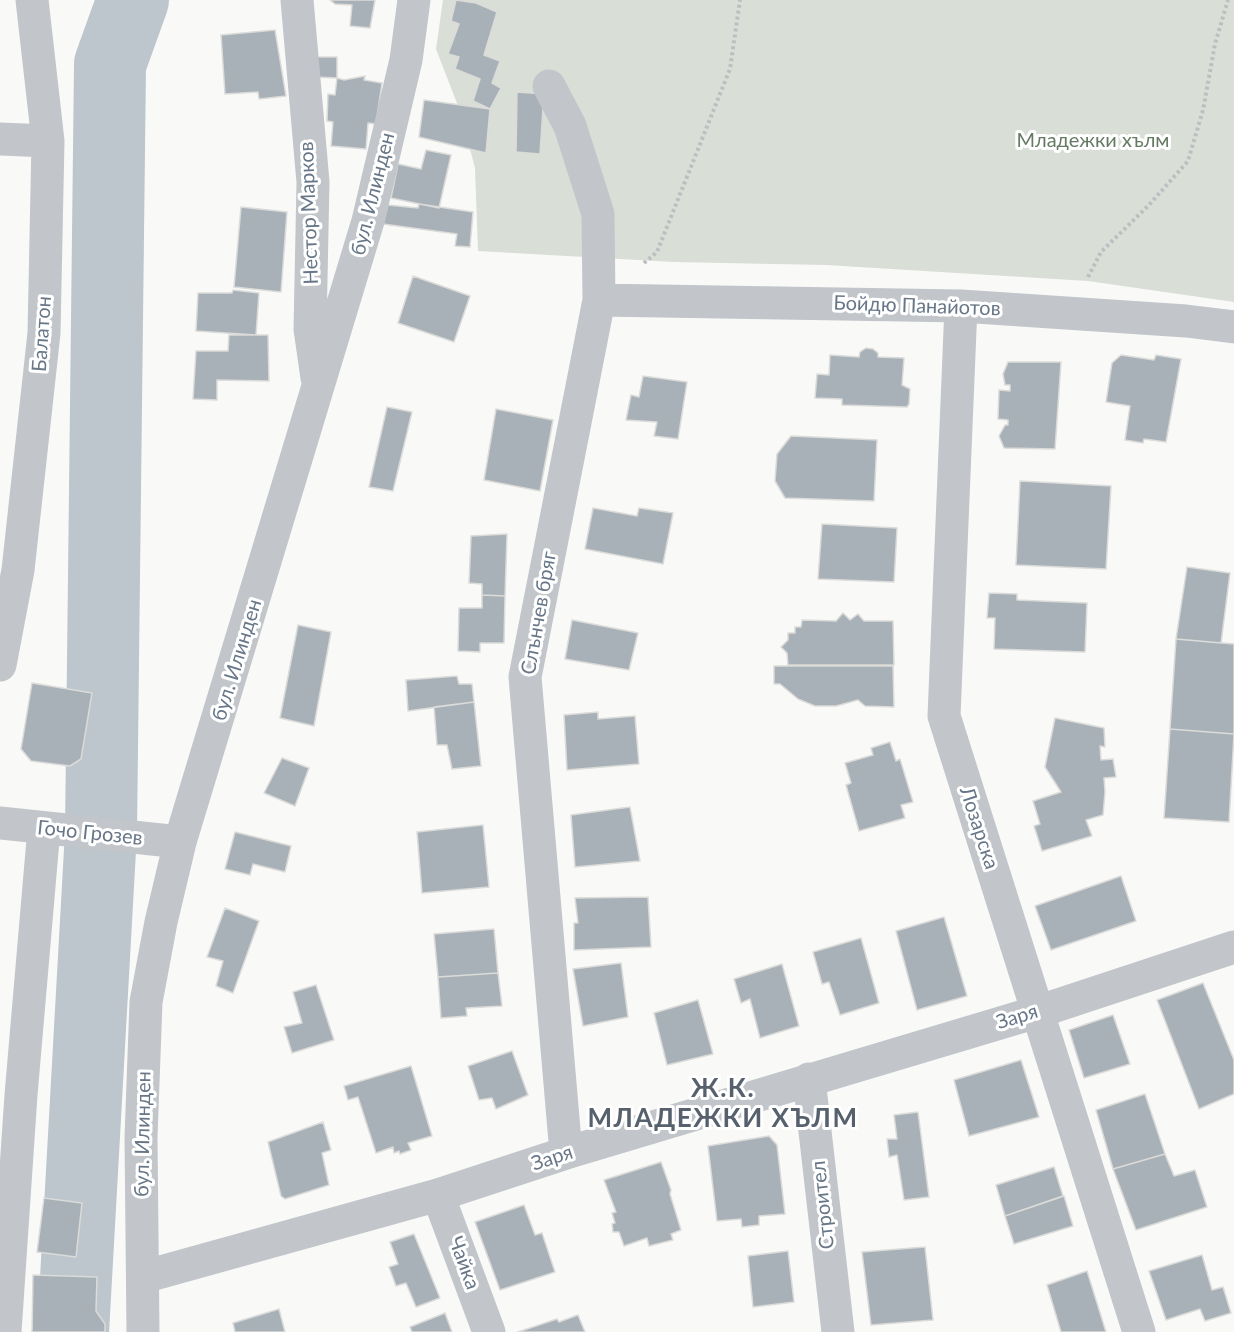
<!DOCTYPE html>
<html>
<head>
<meta charset="utf-8">
<style>
	body { margin:0 }
	canvas { display:block; background:#f9f9f7 }
</style>
</head>
<body>
<canvas width="1234" height="1332"></canvas>
<script>
const c = document.querySelector('canvas').getContext('2d');
c.lineJoin = 'round';
function paint(path, color) {
  c.fillStyle = color;
  c.fill(path, 'evenodd');
}
function shape(rows) {
  const path = new Path2D();
  for (const r of rows) {
    path.moveTo(r[0], r[1]);
    for (let i = 2; i < r.length; i += 2) path.lineTo(r[i], r[i + 1]);
  }
  return path;
}
function strokePath(path, color, width, dash) {
  c.strokeStyle = color;
  c.lineWidth = width;
  c.lineCap = dash ? 'butt' : 'round';
  c.setLineDash(dash || []);
  c.stroke(path);
}
function drawText(font, color, halo, rows, align = 'center') {
  c.font = font + ' Lato,sans-serif';
  c.lineWidth = 6;
  c.setLineDash([]);
  c.textBaseline = 'middle';
  c.strokeStyle = halo;
  c.fillStyle = color;
  for (const [text, x, y, turn = 0] of rows) {
    c.save();
    c.translate(x, y);
    c.rotate((+turn || 0) * Math.PI / 180);
    c.textAlign = isNaN(turn) ? turn : align;
    if (halo) c.strokeText(text, 0, 0);
    c.fillText(text, 0, 0);
    c.restore();
  }
}
paint(shape([
	[443,0,1234,0,1234,302,1088,281,826,265,674,262,478,251,475,168,460,111,436,49]
]), '#d9ded6');
strokePath(shape([
	[73,1332,101,832,110,64,133,0]
]), '#bdc6cc', 72);
const building = shape([
	[330,0,375,0,370,28,350,26,352,5,335,4,330,0],
	[456,0,476,3,497,12,484,55,500,61,492,83,501,88,490,109,473,101,480,79,455,69,459,57,448,54,459,24,451,21,456,0],
	[275,30,286,96,259,99,258,92,225,94,221,35,275,30],
	[314,57,337,57,337,78,315,77,314,57],
	[365,76,364,80,382,83,376,124,368,123,366,149,331,146,333,122,327,121,328,94,335,95,337,78,344,80,365,76],
	[517,92,544,94,540,154,516,152,517,92],
	[424,100,490,109,486,153,419,137,424,100],
	[426,150,451,155,439,208,391,198,398,164,421,169,426,150],
	[419,204,473,212,470,247,455,246,457,234,383,224,388,205,418,208,419,204],
	[241,207,287,212,281,292,234,287,241,207],
	[413,276,470,296,454,342,398,323,413,276],
	[233,290,259,293,256,335,196,331,198,293,232,293,233,290],
	[229,335,268,335,269,381,217,380,217,400,193,399,196,351,228,351,229,335],
	[866,348,873,349,878,353,878,357,904,358,902,385,910,389,909,404,907,407,842,405,842,399,815,398,817,374,829,375,830,355,859,357,860,352,866,348],
	[1121,355,1154,360,1156,355,1181,359,1166,442,1144,439,1143,443,1125,440,1130,406,1106,402,1112,363,1121,355],
	[1008,362,1061,362,1055,449,1004,448,999,436,1005,425,1008,425,1008,420,998,419,999,390,1010,391,1010,385,1005,385,1003,374,1008,362],
	[643,376,687,382,678,439,654,436,657,422,626,420,631,395,639,397,643,376],
	[387,407,412,412,393,491,369,487,387,407],
	[496,409,553,420,540,491,484,480,496,409],
	[791,436,877,440,874,501,785,498,775,481,777,454,791,436],
	[1020,481,1111,486,1106,569,1016,565,1020,481],
	[593,508,637,516,639,508,673,513,663,564,585,549,593,508],
	[822,524,897,528,894,582,818,579,822,524],
	[507,534,505,596,482,595,482,584,469,583,471,536,507,534],
	[1187,567,1230,573,1221,643,1176,639,1187,567],
	[989,593,1017,594,1017,600,1087,603,1085,652,994,649,995,618,987,618,989,593],
	[482,595,505,596,504,643,480,643,480,652,458,651,459,608,482,608,482,595],
	[843,613,850,620,858,614,864,621,893,621,894,665,788,665,787,653,781,647,788,640,788,633,795,633,795,627,801,627,802,620,836,621,843,613],
	[572,620,638,633,629,670,565,659,572,620],
	[298,625,331,632,314,726,280,718,298,625],
	[1176,639,1234,644,1234,734,1170,729,1176,639],
	[774,666,893,666,894,707,865,706,858,700,836,706,815,706,798,699,780,684,774,684,774,666],
	[457,676,459,684,472,684,474,702,408,711,406,680,457,676],
	[32,683,92,693,81,759,70,766,31,761,21,749,32,683],
	[474,702,481,766,452,769,447,745,437,745,434,707,474,702],
	[598,712,598,719,635,716,639,764,567,770,564,715,598,712],
	[1055,718,1104,728,1105,747,1100,746,1101,760,1113,759,1116,777,1104,778,1105,792,1103,815,1086,820,1092,836,1042,851,1034,826,1040,824,1033,801,1061,792,1045,767,1055,718],
	[1170,729,1234,734,1229,822,1164,818,1170,729],
	[890,742,896,761,900,759,913,802,901,805,905,818,859,831,846,785,851,783,845,763,873,755,871,748,890,742],
	[282,758,309,768,295,806,264,793,282,758],
	[630,807,640,861,575,867,571,815,630,807],
	[483,825,489,887,422,893,417,832,483,825],
	[235,832,291,846,285,872,253,864,250,875,225,869,235,832],
	[1121,876,1136,921,1051,950,1035,906,1121,876],
	[648,897,651,947,574,950,574,923,578,923,575,898,648,897],
	[225,908,259,921,233,993,216,986,223,961,207,957,225,908],
	[944,917,967,996,917,1010,896,931,944,917],
	[494,929,498,973,438,977,434,934,494,929],
	[861,938,879,1003,840,1015,829,982,822,984,813,952,861,938],
	[621,963,628,1017,583,1026,573,969,621,963],
	[782,964,799,1026,760,1038,750,999,741,1003,734,979,782,964],
	[498,973,502,1006,466,1008,467,1016,441,1018,438,977,498,973],
	[1203,983,1234,1060,1234,1094,1199,1109,1157,1000,1203,983],
	[316,985,334,1040,292,1053,284,1027,302,1023,293,992,316,985],
	[698,1000,713,1054,667,1065,654,1013,698,1000],
	[1113,1015,1130,1064,1084,1078,1069,1030,1113,1015],
	[512,1051,528,1095,496,1109,492,1098,479,1100,468,1066,512,1051],
	[1021,1060,1039,1117,969,1136,954,1080,1021,1060],
	[411,1066,432,1136,408,1143,411,1150,400,1154,399,1151,394,1153,393,1147,376,1153,358,1097,348,1100,344,1086,411,1066],
	[1145,1094,1165,1154,1113,1169,1096,1110,1145,1094],
	[918,1112,929,1197,904,1200,897,1155,889,1157,887,1139,897,1139,894,1115,918,1112],
	[323,1122,331,1150,322,1153,329,1185,285,1199,281,1196,268,1142,323,1122],
	[769,1136,777,1145,785,1214,759,1216,759,1225,742,1227,741,1219,717,1221,708,1146,769,1136],
	[1165,1154,1174,1176,1195,1170,1207,1207,1136,1230,1113,1169,1165,1154],
	[661,1162,671,1190,670,1194,681,1230,671,1234,673,1240,649,1246,647,1238,624,1246,619,1232,613,1232,612,1224,615,1223,612,1213,616,1212,604,1180,661,1162],
	[1054,1167,1063,1196,1005,1216,996,1185,1054,1167],
	[1064,1196,1073,1226,1014,1244,1005,1216,1064,1196],
	[44,1198,82,1203,76,1257,37,1252,44,1198],
	[524,1205,535,1235,542,1233,555,1272,500,1290,475,1222,524,1205],
	[414,1234,440,1298,416,1307,406,1283,396,1286,389,1267,398,1264,390,1242,414,1234],
	[925,1247,933,1320,871,1325,862,1252,925,1247],
	[788,1251,794,1302,753,1307,748,1256,788,1251],
	[1202,1255,1212,1290,1223,1287,1231,1313,1205,1321,1200,1309,1166,1320,1149,1271,1202,1255],
	[1087,1271,1106,1332,1061,1332,1047,1285,1087,1271],
	[33,1275,97,1277,96,1311,105,1324,105,1332,32,1332,33,1275],
	[279,1309,285,1332,235,1332,233,1323,279,1309],
	[445,1313,452,1332,412,1332,410,1327,445,1313],
	[578,1315,585,1332,518,1332,557,1319,559,1322,578,1315]
]);
paint(building, '#a9b1b8');
strokePath(building, '#dbdbd9', 1.5);
strokePath(shape([
	[644,263,657,252,730,69,740,0],
	[1088,277,1101,252,1149,205,1188,161,1203,110,1215,44,1228,0]
]), '#bcbfc2', 4, [3, 3]);
strokePath(shape([
	[297,0,313,182,310,329,317,378],
	[549,86,570,126,598,214,599,300,525,677,566,1153],
	[0,139,48,141],
	[599,300,961,306,1186,321,1234,327],
	[961,306,944,716,1139,1332],
	[0,665,18,570,44,333,48,141,32,0],
	[0,823,180,842],
	[809,1079,838,1332],
	[438,1195,489,1332],
	[143,1277,438,1195,566,1153,1037,1012,1234,947],
	[5,1332,21,1095,44,828],
	[143,1332,141,1137,146,1002,161,922,180,842,368,221,406,60,414,0]
]), '#c2c6cb', 33);
drawText('20px', '#667a63', '#fff', [
	["Младежки хълм",1093,141]
]);
drawText('20px', '#687788', '#fff', [
	["бул. Илинден",373,194,-76],
	["Нестор Марков",309,213,-92],
	["Бойдю Панайотов",917,306,2],
	["Балатон",42,334,-86],
	["Слънчев бряг",539,613,-80],
	["бул. Илинден",237,660,-73],
	["Лозарска",979,828,72],
	["Гочо Грозев",90,833,6],
	["Заря",1017,1017,-17],
	["бул. Илинден",143,1134,-89],
	["Заря",552,1158,-18],
	["Строител",823,1205,-96],
	["Чайка",464,1263,70]
]);
c.letterSpacing = '1.5px';
drawText('bold 26px', '#56616d', '#fff', [
	["Ж.К.",723,1089],
	["МЛАДЕЖКИ ХЪЛМ",723,1119]
]);
c.letterSpacing = '0px';
</script>
</body>
</html>
